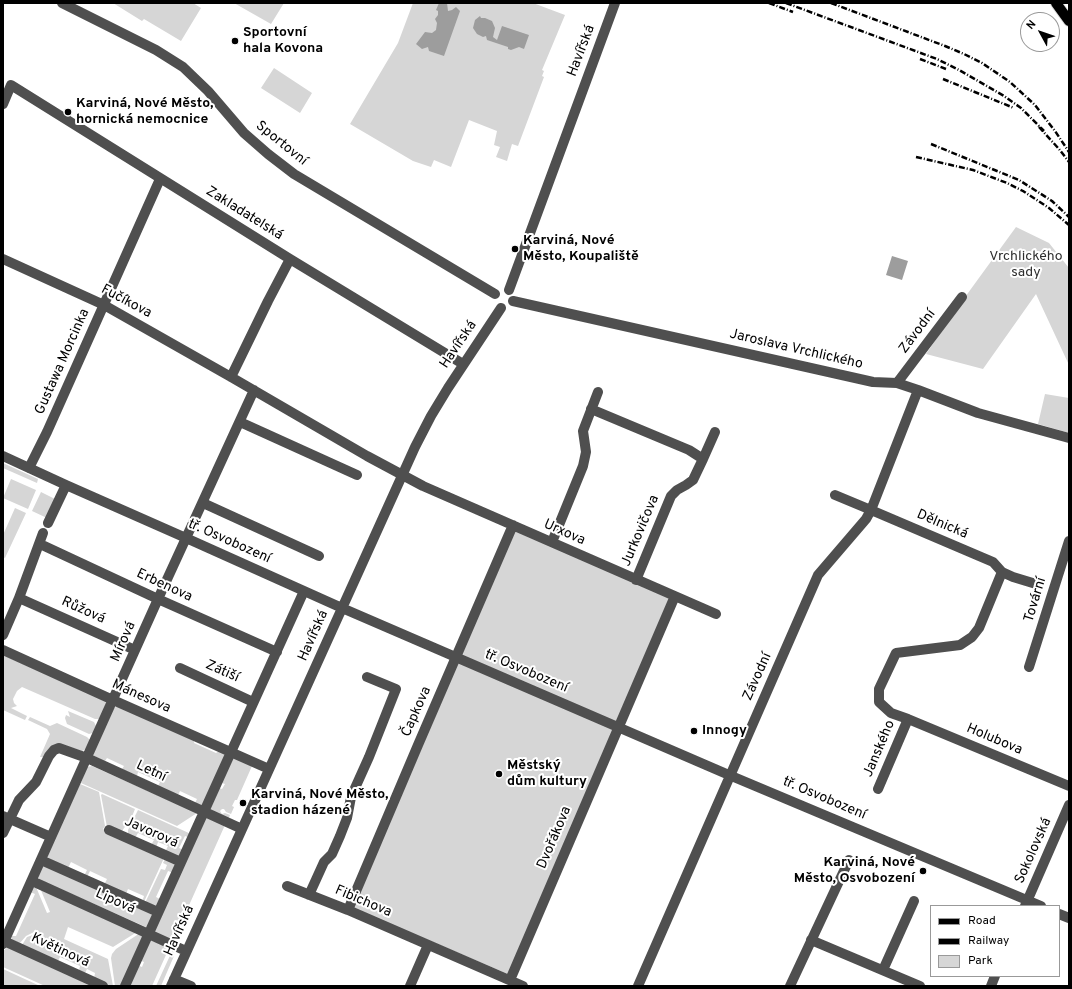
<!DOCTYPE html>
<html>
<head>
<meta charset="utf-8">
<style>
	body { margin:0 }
	#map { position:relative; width:1072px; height:989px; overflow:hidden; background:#fff; font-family:Overpass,sans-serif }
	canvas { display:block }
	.frame { position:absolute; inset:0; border:4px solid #000; pointer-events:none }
	.legend { position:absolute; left:930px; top:905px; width:130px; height:72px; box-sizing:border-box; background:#fff; border:1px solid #999; margin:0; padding:5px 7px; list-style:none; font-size:12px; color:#000 }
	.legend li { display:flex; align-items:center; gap:8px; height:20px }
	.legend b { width:20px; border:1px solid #999 }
	.north { position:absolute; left:1020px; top:12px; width:40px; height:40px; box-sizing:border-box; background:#fff; border:1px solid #999; border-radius:50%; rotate:310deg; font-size:11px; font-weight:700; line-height:16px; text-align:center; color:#000 }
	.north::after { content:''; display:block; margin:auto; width:14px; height:18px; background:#000; clip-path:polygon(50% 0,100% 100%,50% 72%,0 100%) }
</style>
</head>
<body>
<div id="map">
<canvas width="1072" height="989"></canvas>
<div class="frame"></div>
<ul class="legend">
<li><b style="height:5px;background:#000"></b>Road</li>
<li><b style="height:5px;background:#000"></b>Railway</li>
<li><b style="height:11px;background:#d6d6d6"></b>Park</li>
</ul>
<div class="north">N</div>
</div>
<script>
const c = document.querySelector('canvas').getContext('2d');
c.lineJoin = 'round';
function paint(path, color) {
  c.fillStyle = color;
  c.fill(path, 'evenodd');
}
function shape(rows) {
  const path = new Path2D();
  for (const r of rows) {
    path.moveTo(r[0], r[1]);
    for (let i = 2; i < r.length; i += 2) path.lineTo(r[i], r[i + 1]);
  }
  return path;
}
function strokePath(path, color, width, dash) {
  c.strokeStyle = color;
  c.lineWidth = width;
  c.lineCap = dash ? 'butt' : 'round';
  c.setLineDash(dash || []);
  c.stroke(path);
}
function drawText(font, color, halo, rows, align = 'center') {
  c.font = font + ' Overpass,sans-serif';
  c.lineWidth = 4;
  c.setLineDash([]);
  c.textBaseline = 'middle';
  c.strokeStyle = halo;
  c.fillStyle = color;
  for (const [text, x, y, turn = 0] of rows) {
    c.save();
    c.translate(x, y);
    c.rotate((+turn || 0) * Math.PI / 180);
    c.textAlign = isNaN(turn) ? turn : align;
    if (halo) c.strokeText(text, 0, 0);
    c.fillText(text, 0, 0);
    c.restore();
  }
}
paint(shape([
	[113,3,193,3,201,8,181,41,144,19,142,21],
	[234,3,284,3,271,24],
	[413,3,533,3,565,15,542,70,544,71,542,76,544,77,518,146,512,144,507,161,496,157,500,147,494,145,497,131,469,120,451,167,434,160,431,167,413,161,350,124,398,43],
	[274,68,312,93,300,113,261,88],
	[1016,227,1049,243,1069,268,1069,365,1036,294,983,369,926,354,968,293],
	[1045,394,1069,398,1069,433,1038,424],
	[3,463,38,479,37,483,3,468],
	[11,479,36,490,28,509,3,498],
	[41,492,55,499,47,518,32,511],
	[15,508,26,513,5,558,3,557,3,535],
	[515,530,671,598,508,974,353,908],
	[3,655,105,701,106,703,100,719,95,719,22,687,17,691,13,699,14,703,17,706,11,708,27,716,25,720,3,710],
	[118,706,194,739,194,743,216,753,219,751,224,754,225,756,202,806,195,803,197,799,180,791,178,795,158,786,160,782,138,772,137,776,122,769,124,766,107,758,105,761,94,756,93,753,114,708],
	[68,711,94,722,96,726,93,733,89,734,67,724,65,718,66,715,70,717],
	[30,717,50,726,57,723,87,737,90,740,86,749,82,751,64,745,44,757,40,757,50,734,47,729,28,720],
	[234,758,252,766,237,800,235,800,232,806,234,807,231,814,226,812,224,809,222,809,220,811,222,814,225,813,230,815,228,820,210,809,217,787,222,789,225,784,219,782,228,762],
	[92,766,197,813,177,826,81,783,87,767],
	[80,784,99,792,105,826,103,829,163,857,164,858,143,904,142,902,144,896,128,889,126,894,104,885,107,879,90,871,87,877,84,876,87,870,71,862,68,868,49,859,47,855],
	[102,794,135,809,129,824,127,824,122,831,107,827,101,795],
	[138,810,191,834,190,838,185,836,179,848,184,850,179,857,165,852,168,846,158,842,156,848,151,845,154,840,138,833,135,838,128,834,128,830],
	[206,817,225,825,173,941,154,932],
	[165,859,175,864,174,873,168,871,156,897,162,900,156,907,145,903,161,869,165,870,167,865,163,863],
	[45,865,150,912,152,915,148,926,146,927,40,880,38,877,42,867],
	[36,887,47,913,50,912,40,888,137,932,113,947,68,927,64,939,108,959,113,986,110,986,94,979,95,973,87,969,85,973,79,970,80,966,60,957,58,961,22,945,27,937,39,933,38,930,26,936,20,943,12,940,11,936,16,936,35,894,30,892,33,888],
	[140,933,143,937,122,986,115,986,111,958,112,954,116,949],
	[151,940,170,946,152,986,127,986,137,965,142,967,144,962,139,960],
	[8,947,97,986,45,986,3,967,3,951],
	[173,949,174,956,161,986,156,986],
	[3,969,40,986,3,986]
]), '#d6d6d6');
paint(shape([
	[439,3,447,3,448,11,452,10,456,7,460,11,444,56,429,51,428,47,422,49,416,44,425,32,432,33,436,30,437,23,435,19,438,15,438,11,436,10],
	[480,16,481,18,485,18,492,21,495,28,493,37,497,40,502,26,529,35,524,49,519,47,511,50,508,49,508,47,487,40,486,36,483,37,477,34,473,28,475,20],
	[892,256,908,261,902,280,886,275]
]), '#9d9d9d');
const major = shape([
	[1056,3,1069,21]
]);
strokePath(major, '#dbdbdb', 12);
strokePath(shape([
	[62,3,156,50,183,67,208,91,244,133,268,154,294,174,495,294],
	[3,104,11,85,290,259,463,364],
	[3,259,104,305,231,377,367,456,423,486,716,614],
	[509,290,615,3],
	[513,301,873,382,897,383,918,390,978,413,1069,438],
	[231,377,268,301,290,259],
	[897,383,962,297],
	[591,409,689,450,703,459,693,480,686,485,677,490,671,496,636,580],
	[240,422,357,475],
	[3,456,66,485,186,538,342,608,729,775,1041,906],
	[703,459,715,432],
	[29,468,47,432,160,179],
	[835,495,871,510,993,562,1002,572,1013,577,1036,584],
	[203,503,319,556],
	[48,523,66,485],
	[552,542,583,466,586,452,583,431,598,392],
	[40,544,158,599,277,652],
	[19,598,135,650],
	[3,635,19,598,43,533],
	[3,650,113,700,269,769],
	[1029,667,1069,541],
	[180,668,253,702],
	[908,719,1069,786],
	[878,789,908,719,891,713,879,702,879,689,896,653,960,645,972,637,979,628,1002,572],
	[3,816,51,837],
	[109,830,181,862],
	[3,833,19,800,36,782,49,756,54,750,59,748,87,758,242,829],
	[41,860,158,912],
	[32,881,186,951],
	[287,886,348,910,523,986],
	[309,895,324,862,332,854,340,836,347,818,351,797,369,757,396,689,367,677],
	[1025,906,1069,805],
	[348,910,418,745,513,525],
	[1059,914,1069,918],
	[811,940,920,986],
	[4,941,103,986],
	[3,944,158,599,254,390],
	[883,970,914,901],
	[174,979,191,986],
	[510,980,675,596],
	[125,986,304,591],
	[171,986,415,447,431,416,448,388,501,308],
	[410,986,428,945],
	[638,986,818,575,866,519,871,510,918,390],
	[790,986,849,860],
	[991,986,995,976]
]), '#4f4f4f', 10);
strokePath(major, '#000', 10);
strokePath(shape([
	[769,3,793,12],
	[786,3,937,59,959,70,1004,96,1021,108,1044,131],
	[831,3,945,46,964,54,982,63,1010,82,1035,105,1055,131,1069,152],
	[920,59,946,69],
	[943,79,1014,108],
	[1039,127,1059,149,1069,162],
	[931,144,1019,180,1052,201,1069,217],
	[916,157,973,170,1007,183,1023,191,1049,208,1069,225]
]), '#000', 2.5, [6, 2, 1, 2]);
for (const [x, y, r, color] of [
	[235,41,4,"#000"],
	[68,112,4,"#000"],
	[515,249,4,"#000"],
	[694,731,4,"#000"],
	[499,774,4,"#000"],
	[243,803,4,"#000"],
	[923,871,4,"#000"]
]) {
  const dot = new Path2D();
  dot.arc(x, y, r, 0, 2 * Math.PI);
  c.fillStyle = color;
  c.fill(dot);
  strokePath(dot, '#fff', 1.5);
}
drawText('bold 14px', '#000', '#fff', [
	["Sportovní",243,33],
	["hala Kovona",243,49],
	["Karviná, Nové Město,",76,104],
	["hornická nemocnice",76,120],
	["Karviná, Nové",523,241],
	["Město, Koupaliště",523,257],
	["Innogy",702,731],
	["Městský",507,766],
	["dům kultury",507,782],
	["Karviná, Nové Město,",251,795],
	["stadion házené",251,811],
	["Karviná, Nové",915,863,"right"],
	["Město, Osvobození",915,879,"right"]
], 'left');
drawText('14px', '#000', '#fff', [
	["Havířská",582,51,-69],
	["Sportovní",281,144,39],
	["Zakladatelská",244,214,32],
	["Fučíkova",126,302,28],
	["Závodní",918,332,-53],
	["Havířská",459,345,-56],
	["Jaroslava Vrchlického",796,350,13],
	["Gustawa Morcinka",63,362,-66],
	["Dělnická",942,525,23],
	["Jurkovičova",641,531,-67],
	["Urxova",564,533,24],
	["tř. Osvobození",229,542,24],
	["Erbenova",164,586,25],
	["Tovární",1036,600,-73],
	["Růžová",83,611,24],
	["Havířská",314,636,-66],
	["Mírová",124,642,-66],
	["Zátiší",222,672,24],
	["tř. Osvobození",526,672,23],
	["Závodní",758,677,-66],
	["Mánesova",141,697,24],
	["Čapkova",417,712,-66],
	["Holubova",994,740,23],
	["Janského",880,749,-67],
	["Letní",151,772,25],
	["tř. Osvobození",824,799,23],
	["Javorová",151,833,24],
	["Dvořákova",555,838,-67],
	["Sokolovská",1034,851,-66],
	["Lipová",115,902,24],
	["Fibichova",363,902,23],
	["Havířská",180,931,-66],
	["Květinová",60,951,25]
]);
drawText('14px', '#2d2d2d', '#fff', [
	["Vrchlického",1026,257],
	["sady",1026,273]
]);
</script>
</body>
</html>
